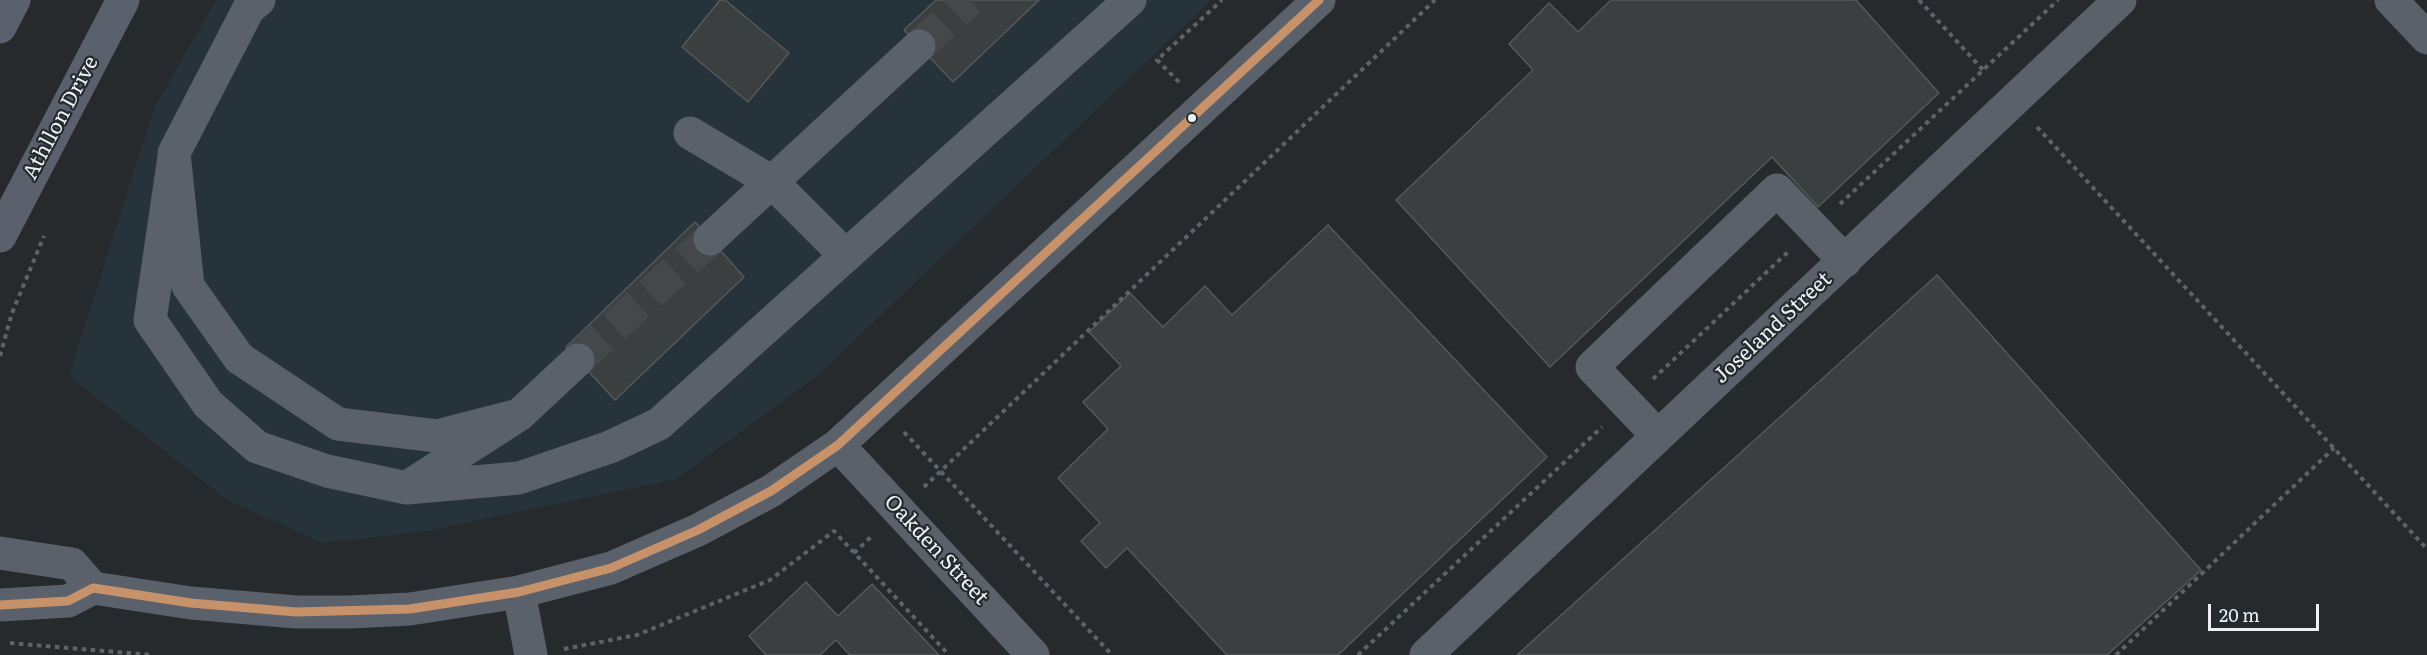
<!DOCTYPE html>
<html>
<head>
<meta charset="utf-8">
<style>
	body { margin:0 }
	#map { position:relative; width:2427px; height:655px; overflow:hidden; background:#272a2c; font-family:Literata,serif }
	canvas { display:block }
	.scale { position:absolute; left:2208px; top:604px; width:111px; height:27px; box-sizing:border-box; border:3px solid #edf1f4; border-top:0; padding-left:8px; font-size:18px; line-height:21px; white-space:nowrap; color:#edf1f4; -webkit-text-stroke:4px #242b2f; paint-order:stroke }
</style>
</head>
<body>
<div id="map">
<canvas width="2427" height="655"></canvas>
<div class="scale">20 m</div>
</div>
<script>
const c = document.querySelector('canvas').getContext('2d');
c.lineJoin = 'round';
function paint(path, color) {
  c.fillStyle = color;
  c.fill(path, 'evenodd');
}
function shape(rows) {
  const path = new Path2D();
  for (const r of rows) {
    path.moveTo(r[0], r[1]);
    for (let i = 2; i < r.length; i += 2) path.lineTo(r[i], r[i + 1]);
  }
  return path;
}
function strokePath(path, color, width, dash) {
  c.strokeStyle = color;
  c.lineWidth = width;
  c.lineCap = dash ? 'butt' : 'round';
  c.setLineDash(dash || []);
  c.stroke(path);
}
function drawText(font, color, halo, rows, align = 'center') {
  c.font = font + ' Literata,serif';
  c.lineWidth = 4.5;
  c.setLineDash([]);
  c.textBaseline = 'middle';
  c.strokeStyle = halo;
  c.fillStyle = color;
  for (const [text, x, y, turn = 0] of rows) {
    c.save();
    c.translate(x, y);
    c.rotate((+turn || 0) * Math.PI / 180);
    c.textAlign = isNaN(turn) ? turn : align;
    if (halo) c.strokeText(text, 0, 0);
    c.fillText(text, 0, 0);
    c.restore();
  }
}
paint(shape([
	[216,0,1211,0,816,377,676,479,427,531,322,543,226,499,69,376,154,108]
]), '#27333a');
const building = shape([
	[720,0,725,0,789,53,748,102,682,47,720,0],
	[936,0,1039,0,953,82,904,30,936,0],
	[1611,0,1856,0,1939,93,1818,207,1772,157,1550,367,1396,200,1533,70,1509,44,1549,3,1578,32,1611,0],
	[695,222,744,277,615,400,566,347,695,222],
	[1328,225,1547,457,1338,655,1227,655,1127,548,1106,568,1081,541,1100,523,1058,478,1108,429,1083,402,1121,366,1089,332,1130,293,1163,327,1205,286,1232,315,1328,225],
	[1937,275,2201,570,2107,655,1517,655,1937,275],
	[806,582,838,616,872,584,939,655,850,655,836,640,820,655,766,655,749,636,806,582]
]);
paint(building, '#3c3f40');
strokePath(building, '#56595a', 1.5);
strokePath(shape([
	[919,46,969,0],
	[578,360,710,239]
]), '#45484a', 33, [33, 16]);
strokePath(shape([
	[1919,0,1984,71],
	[1179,82,1157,60,1222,0],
	[2037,127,2427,549],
	[1840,204,2058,0],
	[0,356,12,313,44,236],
	[1653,379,1788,252],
	[904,432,1112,655],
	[924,487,1435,0],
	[854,553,873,535],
	[10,643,152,655],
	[564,649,637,635,770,580,834,531,949,655],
	[1358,655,1602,427],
	[2116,655,2334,448]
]), '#5e6368', 4, [4.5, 4.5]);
strokePath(shape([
	[259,0,249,8,174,153,188,286,239,358,338,424,437,436,519,415],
	[2391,0,2427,38],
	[690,133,772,182,846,256],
	[174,157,150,320,208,404,257,447,327,471,407,488,519,478,610,447,659,424,1130,0],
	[710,239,919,46],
	[1658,436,1592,367,1777,190,1845,261],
	[838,445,1033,655],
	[412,484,519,415,578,360],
	[0,553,72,564,93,588],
	[519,592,531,655],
	[0,605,68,601,93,588,191,603,296,612,350,612,410,609,519,592,611,568,698,530,771,491,838,445,1319,0],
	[1426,655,2120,0]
]), '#5b616b', 33);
strokePath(shape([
	[0,27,14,0],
	[0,236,123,0]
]), '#5a616d', 33);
strokePath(shape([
	[0,605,68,601,93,588,191,603,296,612,410,609,519,592,611,568,698,530,771,491,838,445,1319,0]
]), '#c7916a', 9);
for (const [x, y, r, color] of [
	[1192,118,5,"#edf1f4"]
]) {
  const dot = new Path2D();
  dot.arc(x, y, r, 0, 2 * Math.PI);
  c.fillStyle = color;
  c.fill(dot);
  strokePath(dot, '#242b2f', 2);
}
drawText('21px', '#edf1f4', '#242b2f', [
	["Athllon Drive",61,118,-62],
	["Joseland Street",1773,328,-43],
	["Oakden Street",936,550,47]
]);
</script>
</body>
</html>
